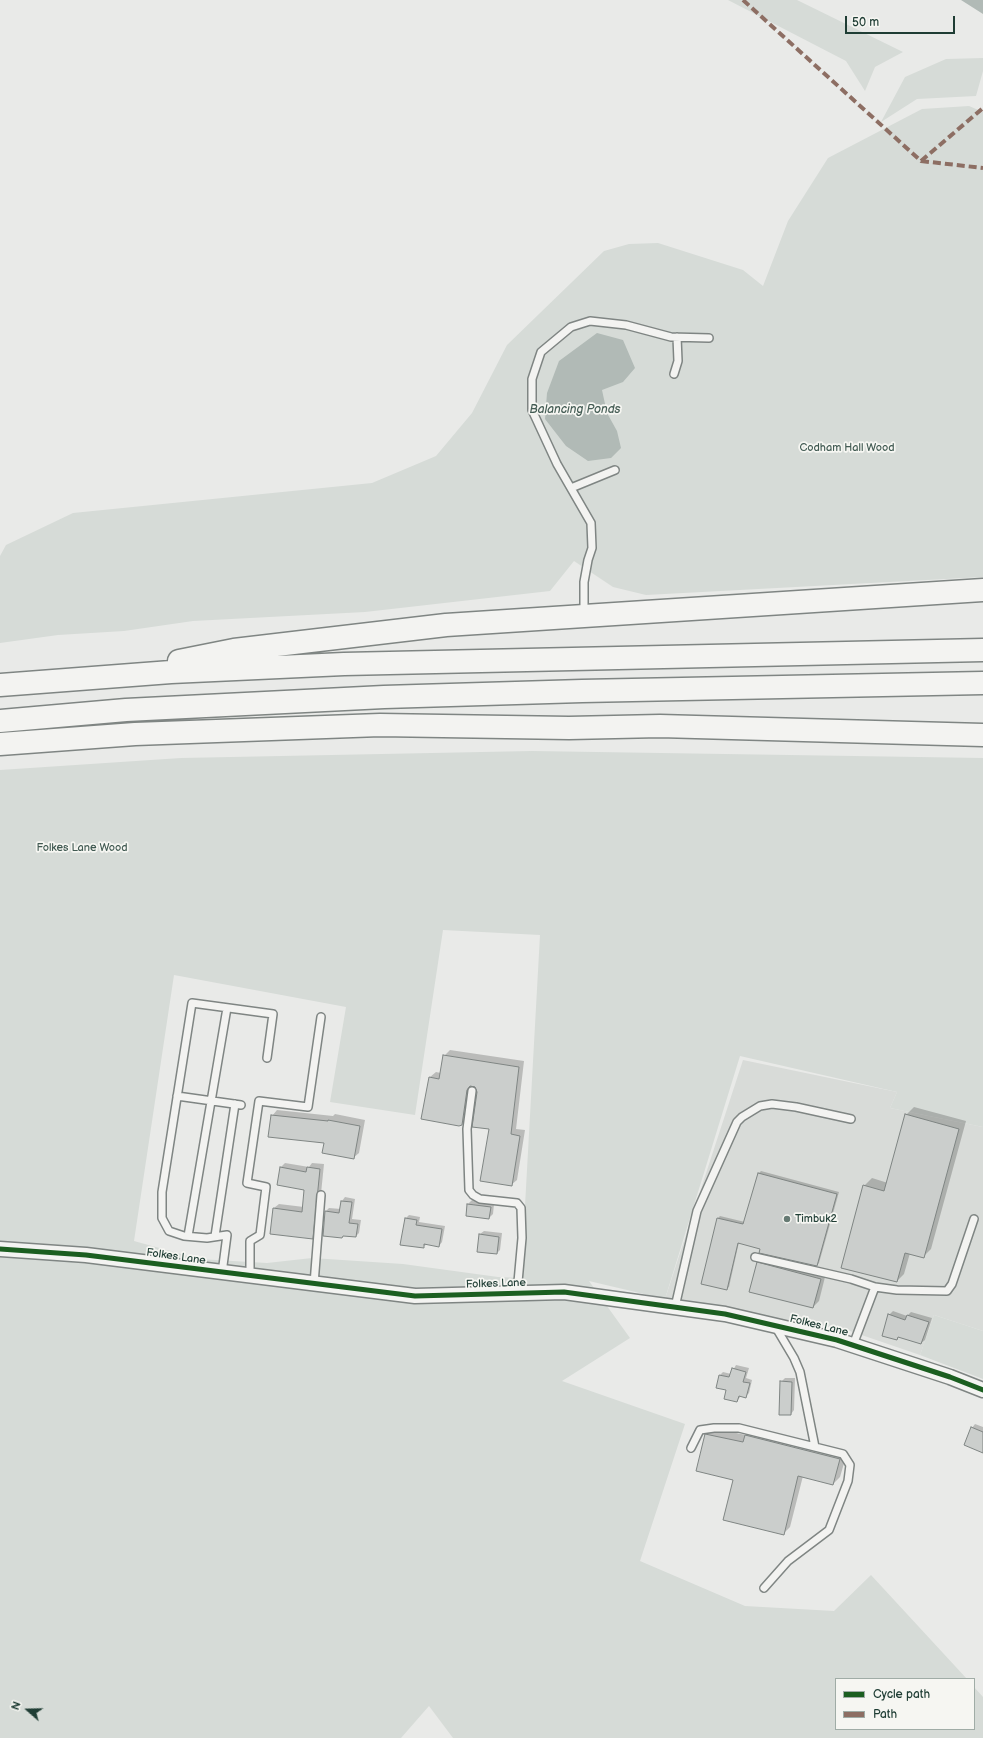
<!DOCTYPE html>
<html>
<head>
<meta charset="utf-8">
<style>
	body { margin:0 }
	#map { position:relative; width:983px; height:1738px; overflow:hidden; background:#e9eae8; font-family:"Balsamiq Sans",sans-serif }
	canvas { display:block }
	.legend { position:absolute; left:835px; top:1678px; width:140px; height:52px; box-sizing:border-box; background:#f6f6f2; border:1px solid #a0aca6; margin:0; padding:5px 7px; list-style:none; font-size:12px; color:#1f3d34 }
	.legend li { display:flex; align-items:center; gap:8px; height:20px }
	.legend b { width:20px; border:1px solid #a0aca6 }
	.north { position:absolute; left:8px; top:1690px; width:40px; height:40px; -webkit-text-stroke:3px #f6f6f2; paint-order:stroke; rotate:290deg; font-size:11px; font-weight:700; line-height:16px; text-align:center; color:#1f3d34 }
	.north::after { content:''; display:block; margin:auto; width:14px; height:18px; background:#1f3d34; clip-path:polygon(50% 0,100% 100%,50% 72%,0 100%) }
	.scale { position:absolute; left:845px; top:16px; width:110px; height:18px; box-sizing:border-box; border:2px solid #1f3d34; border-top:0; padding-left:5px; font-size:12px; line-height:14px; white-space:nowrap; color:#1f3d34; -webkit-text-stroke:3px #f6f6f2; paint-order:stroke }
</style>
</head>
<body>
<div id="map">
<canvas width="983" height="1738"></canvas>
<ul class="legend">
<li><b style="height:5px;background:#1b5e20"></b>Cycle path</li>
<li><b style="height:5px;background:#8d6e63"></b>Path</li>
</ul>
<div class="north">N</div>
<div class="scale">50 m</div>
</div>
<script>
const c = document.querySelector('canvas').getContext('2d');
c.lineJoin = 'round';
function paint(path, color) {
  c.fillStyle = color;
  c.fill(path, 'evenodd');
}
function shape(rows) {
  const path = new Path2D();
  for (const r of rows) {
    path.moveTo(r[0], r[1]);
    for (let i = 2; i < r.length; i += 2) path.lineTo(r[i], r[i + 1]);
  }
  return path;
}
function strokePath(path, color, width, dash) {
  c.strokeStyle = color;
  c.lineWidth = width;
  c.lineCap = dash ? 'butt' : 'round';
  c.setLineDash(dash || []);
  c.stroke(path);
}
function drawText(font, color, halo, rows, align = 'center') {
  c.font = font + ' "Balsamiq Sans",sans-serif';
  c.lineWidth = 3.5;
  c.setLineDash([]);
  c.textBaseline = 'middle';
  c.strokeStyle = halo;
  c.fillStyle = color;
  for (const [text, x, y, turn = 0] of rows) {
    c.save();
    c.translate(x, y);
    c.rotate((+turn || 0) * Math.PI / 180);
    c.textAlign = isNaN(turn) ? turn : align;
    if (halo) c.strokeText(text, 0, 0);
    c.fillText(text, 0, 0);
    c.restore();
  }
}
paint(shape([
	[743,1060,897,1092,890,1108,983,1127,983,1331,934,1315,920,1355,847,1330,665,1299]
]), '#d8dbd8');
paint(shape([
	[728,0,797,0,903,52,875,67,865,91,846,61],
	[983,58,983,71,976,96,917,99,881,122,905,77,946,59],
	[969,106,983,112,983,577,646,595,613,587,574,561,550,591,365,612,193,621,124,631,58,635,0,643,0,556,6,545,73,513,372,483,436,456,472,413,507,345,604,251,629,244,658,243,743,270,763,286,788,221,828,158,922,109],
	[532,751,983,758,983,1127,890,1108,897,1092,740,1056,665,1299,589,1281,630,1338,562,1381,685,1424,640,1561,745,1606,834,1611,871,1575,967,1679,836,1679,836,1729,974,1729,974,1687,983,1697,983,1738,453,1738,429,1706,401,1738,0,1738,0,770,181,758],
	[443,930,540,935,521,1278,498,1277,403,1264,312,1258,267,1263,199,1259,134,1241,174,975,346,1007,330,1102,415,1115],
	[934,1315,983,1331,983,1379,920,1355]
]), '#d6dbd7');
paint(shape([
	[961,0,983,0,983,14],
	[597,333,623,340,635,368,623,382,602,390,607,413,617,431,621,448,611,458,588,461,566,446,545,419,547,393,559,361]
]), '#b1bab6');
paint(shape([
	[450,1050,524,1061,516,1129,525,1130,517,1180,511,1185,475,1086,472,1085,468,1118,462,1124,430,1077,436,1072,441,1073,444,1056],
	[914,1107,966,1121,931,1249,923,1257,910,1253,904,1274,897,1281,864,1186,872,1178,888,1183,906,1115],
	[277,1110,333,1116,335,1114,365,1120,359,1153,353,1158,272,1116],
	[285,1163,309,1167,312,1163,324,1164,317,1233,312,1238,274,1208,279,1204,304,1207,305,1189,281,1167],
	[761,1171,839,1192,819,1263,817,1265,739,1242,729,1287,726,1289,718,1218,720,1216,745,1222,759,1173],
	[345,1197,355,1199,352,1219,361,1220,359,1233,356,1236,344,1235,342,1237,326,1211,329,1208,341,1209,342,1201],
	[472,1200,494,1204,493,1214,489,1218,467,1215,468,1204],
	[409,1215,420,1217,419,1222,445,1226,442,1242,439,1246,427,1244,423,1247,405,1219],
	[484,1231,502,1233,500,1250,497,1253,480,1234],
	[763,1257,826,1273,819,1301,813,1307,758,1263],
	[893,1311,907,1316,911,1312,932,1318,925,1340,921,1343,899,1336,896,1339,889,1315],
	[736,1365,749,1368,746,1378,752,1380,749,1393,745,1397,741,1396,737,1401,727,1389,720,1375,723,1372,731,1374],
	[785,1378,795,1378,794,1410,791,1414,781,1382],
	[975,1424,983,1427,983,1452,972,1428],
	[712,1428,746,1435,752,1428,847,1453,840,1477,833,1484,803,1476,790,1527,783,1534,735,1480,706,1435]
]), '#0003');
const building = shape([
	[443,1055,519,1067,511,1134,520,1136,512,1186,480,1181,489,1129,472,1127,477,1092,475,1087,470,1086,467,1090,462,1125,459,1126,421,1119,429,1077,439,1079,443,1055],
	[905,1114,959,1129,924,1258,905,1253,897,1282,841,1268,863,1185,884,1191,905,1114],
	[271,1115,328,1121,328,1120,360,1126,354,1159,322,1153,324,1143,268,1137,271,1115],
	[280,1167,306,1172,307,1167,320,1169,313,1239,270,1234,273,1208,302,1212,304,1190,277,1185,280,1167],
	[758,1173,837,1194,817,1266,759,1253,760,1249,738,1243,727,1290,701,1284,717,1218,743,1224,758,1173],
	[341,1201,352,1202,349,1223,358,1224,356,1237,343,1236,342,1238,323,1236,325,1211,339,1213,341,1201],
	[467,1204,491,1207,489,1219,466,1216,467,1204],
	[405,1218,417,1220,416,1225,442,1229,439,1247,424,1244,424,1248,400,1245,405,1218],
	[479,1234,499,1237,497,1254,477,1252,479,1234],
	[757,1262,821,1279,813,1308,749,1292,757,1262],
	[888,1314,905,1320,907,1315,929,1322,921,1344,898,1337,897,1340,882,1336,888,1314],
	[732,1368,746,1372,743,1382,750,1383,746,1398,739,1396,737,1402,724,1399,726,1390,716,1388,719,1375,729,1377,732,1368],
	[780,1381,792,1382,791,1415,779,1415,780,1381],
	[971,1427,983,1432,983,1453,964,1445,971,1427],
	[705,1434,743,1442,745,1435,840,1459,833,1485,798,1476,784,1535,723,1520,733,1480,696,1471,705,1434]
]);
paint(building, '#cbcecc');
strokePath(building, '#7f8583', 1);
const service = shape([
	[674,374,678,361,677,337],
	[571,488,615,470],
	[584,613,584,582,588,560,592,548,591,523,557,464,532,410,532,379,541,352,571,327,590,321,626,325,671,337,709,338],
	[472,1091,467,1129,469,1190,473,1195,480,1199,517,1203,521,1208,522,1238,517,1293],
	[177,1096,241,1105],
	[188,1236,227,1008],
	[215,1236,235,1104],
	[755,1257,851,1279,875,1287,853,1345],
	[222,1273,227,1235,207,1238,184,1236,169,1231,162,1218,162,1192,192,1003,273,1014,267,1058],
	[250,1277,250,1241,260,1235,266,1187,247,1183,259,1101,308,1107,321,1017],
	[314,1284,321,1195],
	[875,1287,897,1290,947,1291,952,1284,974,1219],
	[675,1307,697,1211,737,1122,742,1117,760,1106,772,1104,796,1107,851,1119],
	[691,1448,700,1430,714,1428,739,1428,815,1447,800,1372,794,1358,775,1326],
	[764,1588,788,1561,829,1530,848,1481,850,1465,843,1454,815,1447]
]);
const minor = shape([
	[0,1249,86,1255,415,1296,564,1292,725,1314,837,1340,950,1377,983,1390]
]);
const motorway = shape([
	[179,661,234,650,446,625,983,590],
	[0,685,171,672,344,664,983,650],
	[0,721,126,710,384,697,582,691,983,683],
	[0,744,135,734,380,725,569,728,660,726,983,735]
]);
strokePath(service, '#7f8583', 10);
strokePath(minor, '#7f8583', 17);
strokePath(motorway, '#7f8583', 25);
strokePath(service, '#f3f3f1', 7);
strokePath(minor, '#f3f3f1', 14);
strokePath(motorway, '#f3f3f1', 22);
strokePath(shape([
	[743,0,921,161,983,168],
	[921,161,983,108]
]), '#8d6e63', 4, [8, 4]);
strokePath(shape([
	[0,1249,86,1255,415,1296,564,1292,725,1314,837,1340,950,1377,983,1390]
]), '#1b5e20', 5);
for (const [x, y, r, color] of [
	[787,1219,4,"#667a73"]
]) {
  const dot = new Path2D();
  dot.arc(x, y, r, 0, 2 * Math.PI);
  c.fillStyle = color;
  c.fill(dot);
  strokePath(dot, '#f6f6f2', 1.5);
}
drawText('11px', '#415a52', '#f6f6f2', [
	["Codham Hall Wood",847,448],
	["Folkes Lane Wood",82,848]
]);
drawText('11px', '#1f3d34', '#f6f6f2', [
	["Timbuk2",795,1219]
], 'left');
drawText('11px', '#1f3d34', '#f6f6f2', [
	["Folkes Lane",176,1257,8],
	["Folkes Lane",496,1284,-2],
	["Folkes Lane",819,1326,14]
]);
drawText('italic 12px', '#445c54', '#f6f6f2', [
	["Balancing Ponds",575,410]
]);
</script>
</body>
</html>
